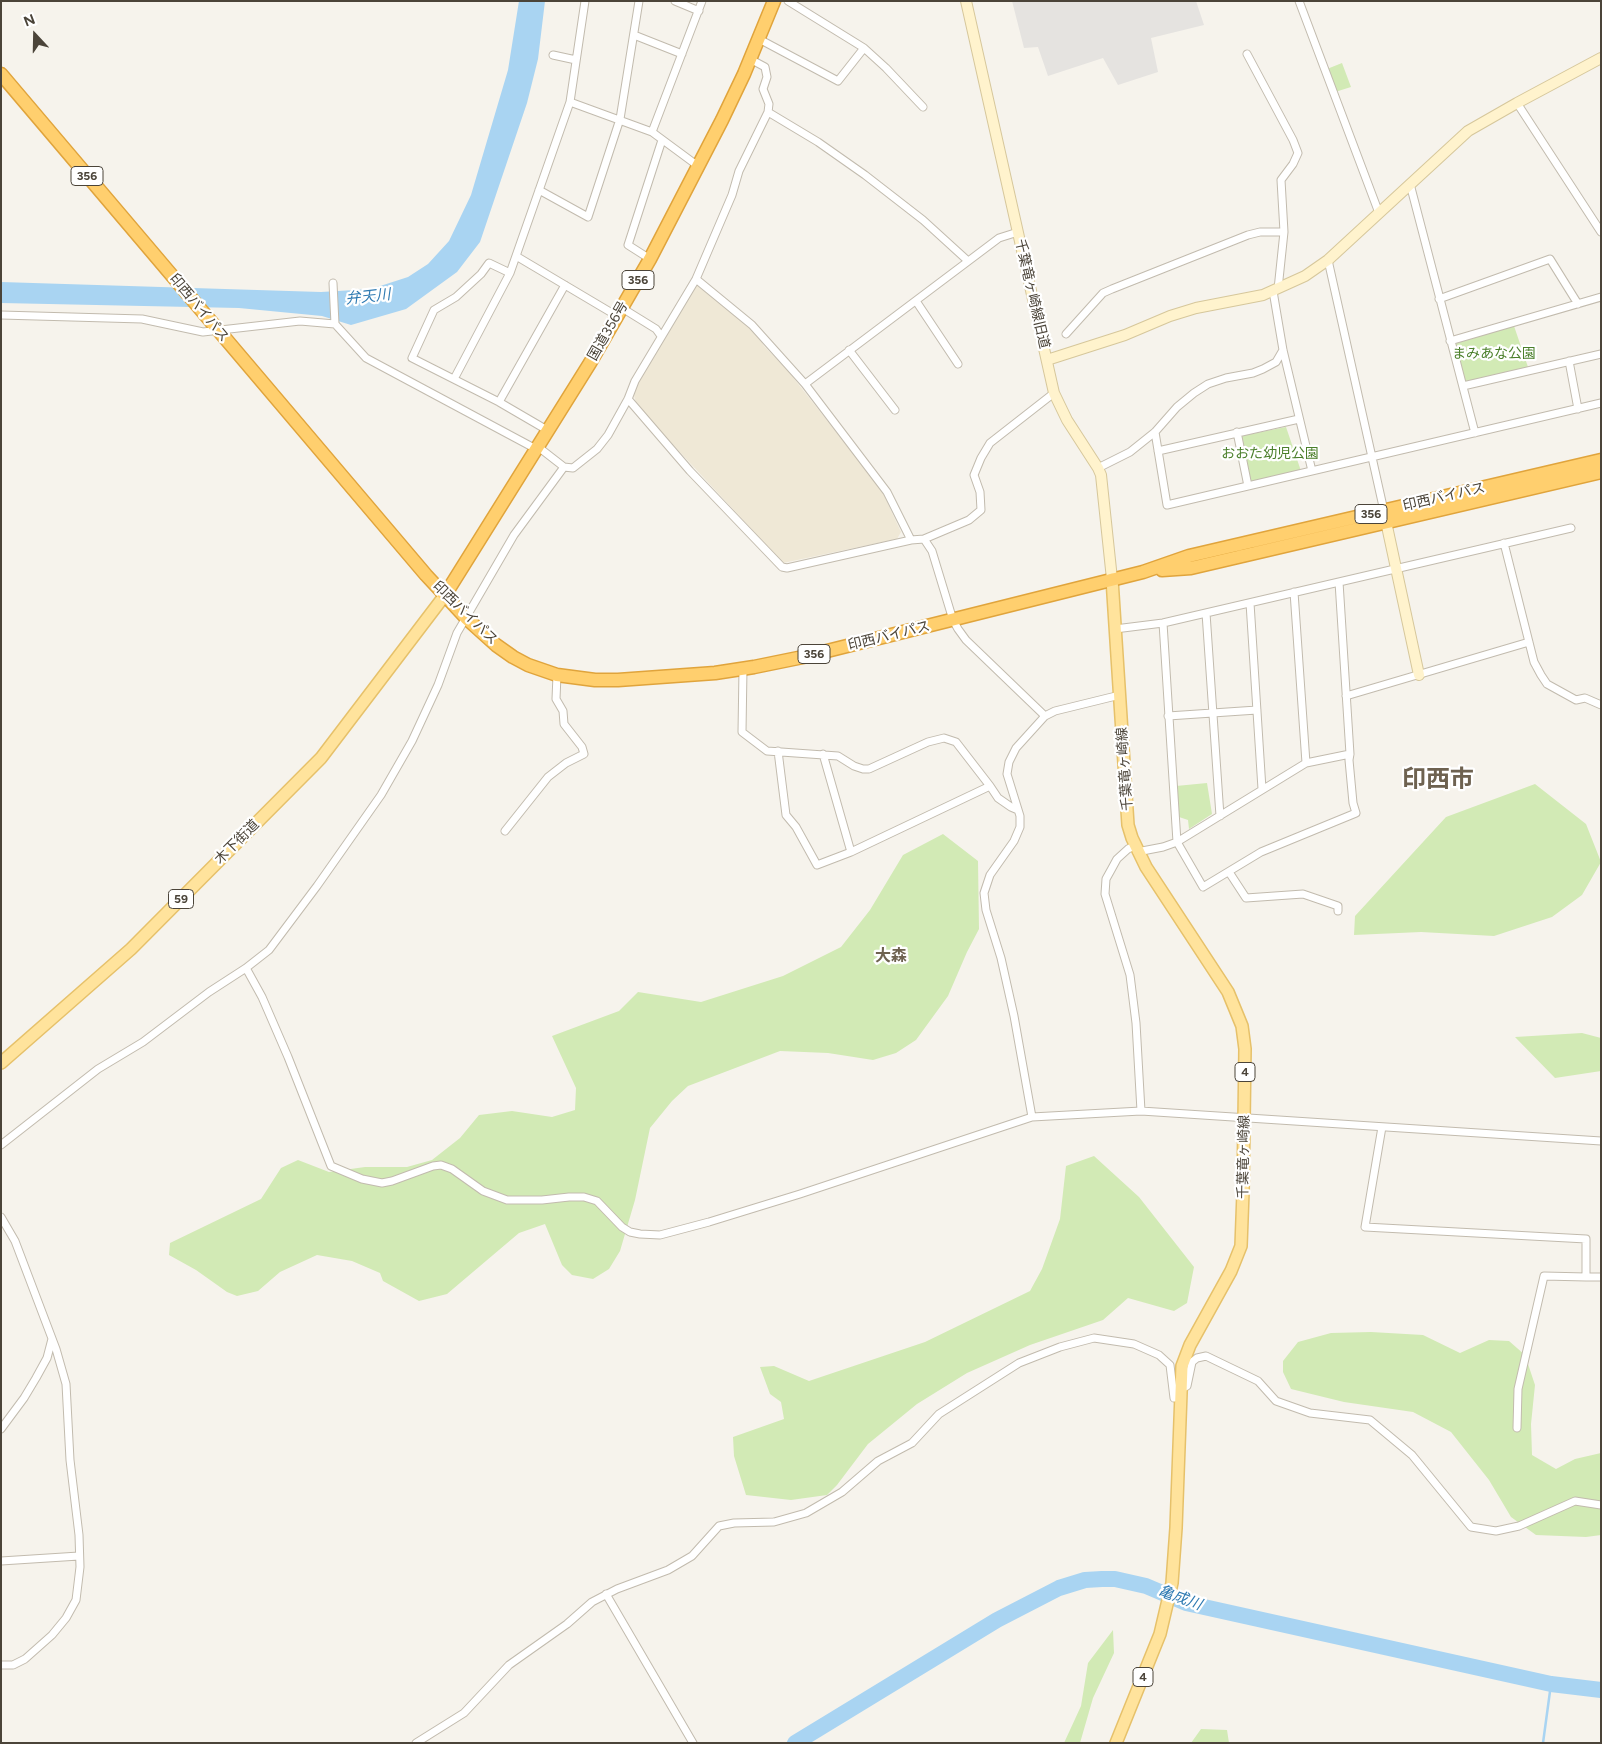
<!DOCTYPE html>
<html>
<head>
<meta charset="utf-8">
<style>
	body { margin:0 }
	#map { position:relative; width:1602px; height:1744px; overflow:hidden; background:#f6f3ec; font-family:Figtree,sans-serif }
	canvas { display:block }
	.frame { position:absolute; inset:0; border:2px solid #4b4439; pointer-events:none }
	.north { position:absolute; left:10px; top:10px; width:50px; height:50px; -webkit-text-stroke:4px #fff; paint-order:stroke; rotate:339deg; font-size:14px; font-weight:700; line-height:20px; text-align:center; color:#4b4439 }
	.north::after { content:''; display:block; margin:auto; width:18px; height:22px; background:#4b4439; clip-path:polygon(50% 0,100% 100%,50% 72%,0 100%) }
</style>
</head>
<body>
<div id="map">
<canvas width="1602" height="1744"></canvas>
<div class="frame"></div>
<div class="north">N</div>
</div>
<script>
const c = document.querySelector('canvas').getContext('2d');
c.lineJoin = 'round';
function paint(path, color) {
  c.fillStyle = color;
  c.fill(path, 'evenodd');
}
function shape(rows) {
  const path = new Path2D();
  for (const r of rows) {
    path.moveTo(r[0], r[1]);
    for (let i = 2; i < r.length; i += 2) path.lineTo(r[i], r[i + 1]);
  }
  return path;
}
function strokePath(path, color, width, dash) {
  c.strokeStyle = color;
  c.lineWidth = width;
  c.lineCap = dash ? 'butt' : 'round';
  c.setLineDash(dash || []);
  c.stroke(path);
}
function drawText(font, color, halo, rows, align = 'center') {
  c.font = font + ' Figtree,"Noto Sans JP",sans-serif';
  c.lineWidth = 4.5;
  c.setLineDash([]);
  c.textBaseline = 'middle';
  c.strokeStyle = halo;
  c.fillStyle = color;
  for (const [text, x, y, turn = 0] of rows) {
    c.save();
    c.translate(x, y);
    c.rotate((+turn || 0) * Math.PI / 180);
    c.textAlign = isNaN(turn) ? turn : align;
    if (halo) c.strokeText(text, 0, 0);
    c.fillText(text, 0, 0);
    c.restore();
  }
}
paint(shape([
	[695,286,700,286,757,333,764,346,788,371,881,489,901,532,897,539,783,563,637,406,633,392,661,339]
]), '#efe8d6');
paint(shape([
	[1342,63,1351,87,1335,92,1327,69],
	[1514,326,1528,367,1463,383,1454,344],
	[1286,427,1301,471,1250,483,1241,436],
	[1207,783,1212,814,1189,829,1188,820,1179,817,1176,786],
	[1535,784,1586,824,1601,862,1582,895,1552,917,1494,936,1421,932,1354,935,1355,916,1446,817],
	[943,834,978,861,979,929,967,952,948,996,916,1040,896,1053,873,1060,828,1053,780,1051,688,1086,672,1101,650,1128,635,1200,620,1251,609,1269,593,1279,572,1275,562,1265,545,1224,519,1233,447,1294,419,1301,383,1281,380,1273,352,1261,317,1255,280,1272,258,1291,237,1296,227,1292,196,1270,169,1255,170,1243,261,1199,281,1168,298,1160,329,1172,365,1167,407,1167,432,1160,460,1138,479,1115,512,1111,552,1117,575,1110,576,1088,552,1036,619,1011,638,992,701,1002,783,976,841,947,870,910,903,855],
	[1582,1033,1601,1038,1601,1071,1555,1078,1515,1037],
	[1094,1156,1139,1197,1194,1267,1187,1303,1174,1311,1128,1298,1103,1320,1030,1345,967,1373,917,1404,868,1444,837,1485,827,1495,791,1500,746,1495,734,1456,733,1437,784,1419,781,1402,770,1394,760,1367,774,1366,809,1381,925,1342,1030,1291,1042,1269,1060,1219,1066,1166],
	[1371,1332,1423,1335,1460,1353,1489,1340,1509,1341,1525,1355,1535,1385,1531,1424,1532,1455,1556,1469,1575,1459,1601,1453,1601,1535,1586,1537,1536,1535,1511,1517,1489,1480,1451,1432,1413,1412,1344,1402,1291,1389,1283,1372,1283,1361,1298,1342,1331,1333],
	[1113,1630,1114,1653,1093,1698,1080,1743,1064,1743,1081,1706,1088,1663],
	[1201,1729,1227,1730,1229,1743,1191,1743]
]), '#d2eab5');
paint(shape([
	[1012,1,1196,1,1204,25,1151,38,1158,72,1118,85,1103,58,1048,76,1038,47,1024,48]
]), '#e5e3e0');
paint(shape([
	[519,1,545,1,538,59,527,103,480,242,457,272,406,309,351,325,322,316,239,308,1,303,1,282,321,292,371,289,408,277,428,264,449,241,471,195,508,70]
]), '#a9d4f2');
strokePath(shape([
	[1543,1743,1551,1684]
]), '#a9d4f2', 2.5);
strokePath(shape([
	[795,1743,997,1620,1059,1588,1085,1580,1102,1579,1115,1579,1146,1586,1186,1603,1551,1684,1601,1690]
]), '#a9d4f2', 16);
const street = shape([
	[675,1,699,11],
	[788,1,864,48,886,68,923,107],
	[1299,1,1379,213],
	[634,35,682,54],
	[759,39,838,81,864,48],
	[1247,54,1293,140,1298,153,1293,164,1281,180,1284,232,1278,289],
	[553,55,576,60],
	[570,102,652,132,698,166],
	[1517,103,1601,232],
	[768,112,818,142,865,175,923,220,968,261],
	[652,132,702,1],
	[1410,184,1475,433],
	[539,190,588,217,620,119,639,1],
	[516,256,617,316],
	[650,259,628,245,662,140],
	[1328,260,1384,511],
	[510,273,489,263,481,274,456,297,434,310,412,358,499,402,547,430],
	[696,279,752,325,805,384,887,492,911,540,924,539,932,551,953,620,958,629,966,640,1045,716],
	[333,283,335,324],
	[1273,291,1283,350,1312,471],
	[1439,299,1550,259,1578,304],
	[916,301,958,364],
	[622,308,656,329,661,336],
	[1,315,142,319,203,332,300,321,335,324,366,358,536,449],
	[1066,334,1103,293,1112,289,1248,235,1260,232,1284,232],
	[1450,341,1601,297],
	[849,350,895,410],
	[1569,361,1578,409],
	[454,379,510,273,570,102,585,1],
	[805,384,999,238,1018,232],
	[1463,386,1601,354],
	[628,399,690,471,782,567,787,568,911,540],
	[499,402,565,285],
	[1155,432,1167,505,1601,403],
	[1237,432,1248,486],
	[537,446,564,467],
	[1158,451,1299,419],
	[1098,468,1130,452,1155,432,1177,407,1194,393,1208,384,1226,378,1253,373,1263,369,1276,362,1283,350],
	[924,539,969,520,981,510,980,492,974,475,981,458,990,443,1054,393],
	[1504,543,1534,662,1541,675,1547,684,1576,700,1585,698,1601,705],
	[1294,592,1306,763],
	[1250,603,1262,789],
	[1206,613,1220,816],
	[1163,623,1177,842,1203,887,1261,852,1356,813,1353,803,1349,760,1350,754,1339,582],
	[1115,629,1163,623,1571,528],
	[743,669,742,732,767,751,838,756,854,766,863,769,869,769,928,742,944,738,956,742,990,786],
	[1346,696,1529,642],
	[1168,716,1257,710],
	[778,751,786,815,796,827,817,865,851,852,990,786,998,798,1011,807,1018,810],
	[823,754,851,852],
	[505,831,548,777,566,763,584,754,582,747,564,724,563,711,556,699,557,675],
	[1134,846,1128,849,1117,859,1111,870,1106,879,1105,894,1130,975,1136,1023,1141,1111],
	[1137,852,1163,847,1177,842,1306,763,1350,754],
	[1229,872,1246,898,1303,894,1338,906,1338,911],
	[246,968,262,997,288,1057,331,1166,362,1179,382,1183,392,1181,433,1166,441,1165,452,1169,483,1191,507,1200,542,1200,569,1197,584,1197,597,1201,622,1227,630,1232,640,1234,660,1235,709,1222,800,1194,1032,1117,1141,1111,1601,1141],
	[1032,1117,1014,1016,1001,958,986,910,984,893,990,875,1014,841,1020,827,1020,816,1007,774,1009,762,1016,748,1045,716,1055,711,1120,695],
	[1382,1127,1365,1227,1586,1239,1586,1277,1601,1277],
	[1,1145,98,1069,143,1042,209,992,246,968,269,950,317,886,381,795,412,741,438,685,457,633,514,535,564,467,573,468,597,449,608,435,628,399,635,381,696,279,732,195,739,171,768,112,769,104,763,89,767,77,765,67,750,59],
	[1,1217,15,1241,56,1349,66,1384,70,1460,79,1535,80,1567,76,1600,66,1618,52,1635,25,1659,13,1665,1,1665],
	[1517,1428,1518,1389,1544,1276,1586,1277],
	[1,1429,24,1398,36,1378,47,1358,52,1339],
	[1,1561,79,1556],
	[606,1594,693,1743],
	[416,1743,464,1713,509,1665,567,1624,592,1602,617,1589,668,1570,692,1556,719,1526,734,1523,774,1522,806,1513,842,1492,878,1461,912,1443,939,1414,1019,1363,1060,1347,1094,1338,1134,1344,1159,1355,1170,1365,1174,1398,1181,1389,1187,1386,1192,1362,1197,1358,1206,1356,1258,1381,1276,1401,1310,1413,1370,1420,1412,1455,1471,1527,1496,1531,1519,1526,1575,1501,1601,1505]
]);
const secondary = shape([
	[966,1,1054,393,1067,420,1098,468,1101,475,1112,579],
	[1047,360,1125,335,1170,316,1196,308,1263,295,1305,276,1328,260,1468,131,1517,103,1601,58],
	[1385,517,1419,675]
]);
const primary = shape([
	[1112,579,1128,825,1132,838,1146,867,1228,992,1242,1026,1245,1049,1243,1192,1241,1246,1231,1271,1190,1345,1182,1366,1176,1528,1172,1583,1160,1634,1116,1743],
	[1,1063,131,949,321,758,445,595]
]);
const highway = shape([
	[1,74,426,575,466,618,496,645,513,657,528,665,557,675,595,680,618,680,715,673,754,667,803,657,1143,572,1189,556,1601,460],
	[1162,570,1191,568,1601,472],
	[445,595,590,363,650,259,722,120,744,74,774,1]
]);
strokePath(street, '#c2bbae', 9);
strokePath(secondary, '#d6c79b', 12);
strokePath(primary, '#e6c16a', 14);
strokePath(highway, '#e0a43c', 15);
strokePath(street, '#fff', 7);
strokePath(secondary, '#fff3cd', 10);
strokePath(primary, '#ffe39c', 11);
strokePath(highway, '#ffcf6e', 12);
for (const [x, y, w] of [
	[87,176,32],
	[638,280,32],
	[1371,514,32],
	[814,654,32],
	[181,899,25],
	[1245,1072,20],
	[1143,1677,20]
]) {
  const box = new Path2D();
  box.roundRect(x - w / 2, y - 9.5, w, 19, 4);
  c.fillStyle = '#fff';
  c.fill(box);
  strokePath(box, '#4b4439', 1);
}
drawText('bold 12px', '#4b4439', null, [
	["356",87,176],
	["356",638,280],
	["356",1371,514],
	["356",814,654],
	["59",181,899],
	["4",1245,1072],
	["4",1143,1677]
]);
drawText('14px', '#4b4439', '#fff', [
	["千葉竜ヶ崎線旧道",1032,294,77],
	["印西バイパス",199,308,50],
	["国道356号",608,331,-60],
	["印西バイパス",1444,497,-13],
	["印西バイパス",465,613,44],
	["印西バイパス",889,636,-14],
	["千葉竜ヶ崎線",1125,769,-94],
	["木下街道",237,842,-45],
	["千葉竜ヶ崎線",1244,1157,-89]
]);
drawText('14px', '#4a7f2a', '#fff', [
	["まみあな公園",1494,354],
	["おおた幼児公園",1270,454]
]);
drawText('italic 15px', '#2e7ab2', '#fff', [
	["弁天川",368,297,-6],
	["亀成川",1180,1598,20]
]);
drawText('bold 16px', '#6e6250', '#fff', [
	["大森",891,956]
]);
drawText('bold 24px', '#6e6250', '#fff', [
	["印西市",1438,780]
]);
</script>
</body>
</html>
